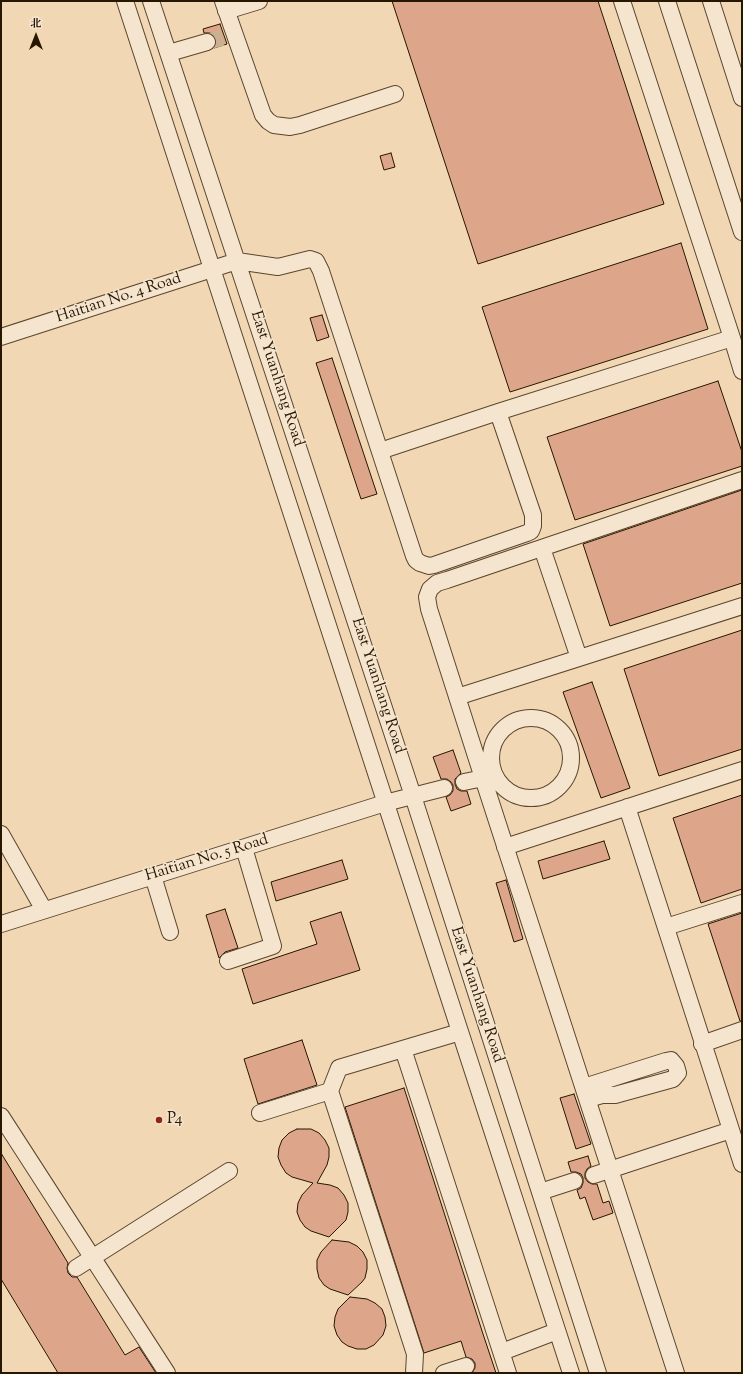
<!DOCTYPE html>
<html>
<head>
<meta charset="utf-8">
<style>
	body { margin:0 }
	#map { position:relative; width:743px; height:1374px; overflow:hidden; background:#f1d7b4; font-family:"Sorts Mill Goudy","Noto Serif SC",serif }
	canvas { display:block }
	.frame { position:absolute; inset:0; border:2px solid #271600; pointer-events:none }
	.north { position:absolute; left:16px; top:16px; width:40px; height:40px; -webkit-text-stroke:3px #f6e5ce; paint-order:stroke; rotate:0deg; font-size:11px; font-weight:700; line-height:16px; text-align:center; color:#271600 }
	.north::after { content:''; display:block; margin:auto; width:14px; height:18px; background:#271600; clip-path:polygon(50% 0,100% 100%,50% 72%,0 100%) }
</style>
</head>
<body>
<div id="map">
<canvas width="743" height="1374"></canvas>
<div class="frame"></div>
<div class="north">北</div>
</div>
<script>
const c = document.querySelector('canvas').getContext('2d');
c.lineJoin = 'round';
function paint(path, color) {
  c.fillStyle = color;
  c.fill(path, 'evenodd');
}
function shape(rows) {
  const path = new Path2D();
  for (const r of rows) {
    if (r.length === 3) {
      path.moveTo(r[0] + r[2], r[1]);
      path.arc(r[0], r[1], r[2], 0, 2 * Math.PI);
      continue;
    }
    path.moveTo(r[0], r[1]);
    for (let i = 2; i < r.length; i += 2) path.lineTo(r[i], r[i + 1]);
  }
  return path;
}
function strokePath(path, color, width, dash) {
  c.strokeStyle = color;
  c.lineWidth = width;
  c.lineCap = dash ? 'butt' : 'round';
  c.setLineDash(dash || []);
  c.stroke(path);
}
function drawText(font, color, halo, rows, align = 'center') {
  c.font = font + ' "Sorts Mill Goudy",serif';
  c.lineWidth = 3;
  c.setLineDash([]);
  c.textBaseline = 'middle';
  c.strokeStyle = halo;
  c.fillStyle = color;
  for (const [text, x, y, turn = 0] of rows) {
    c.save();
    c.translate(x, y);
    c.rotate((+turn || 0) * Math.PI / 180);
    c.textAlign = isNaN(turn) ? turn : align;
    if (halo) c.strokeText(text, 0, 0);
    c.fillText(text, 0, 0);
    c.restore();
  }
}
const building = shape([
	[392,1,598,1,664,204,478,264,392,1],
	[220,24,227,44,214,48,216,44,216,39,213,35,210,33,204,33,203,29,220,24],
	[391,153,395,167,384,170,380,156,391,153],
	[681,243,708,329,510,392,482,307,681,243],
	[322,315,329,337,317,341,310,318,322,315],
	[332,358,377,494,361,499,316,363,332,358],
	[718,381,742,452,742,466,575,520,547,437,718,381],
	[742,490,742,583,610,626,583,544,742,490],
	[742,630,742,749,659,776,624,669,742,630],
	[592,682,630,788,601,798,563,692,592,682],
	[453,750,461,773,455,779,455,784,457,789,461,791,467,791,471,804,451,811,446,797,450,795,453,791,453,785,451,782,447,779,441,779,433,757,453,750],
	[742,795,742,889,701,903,673,818,742,795],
	[604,841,610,859,543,879,538,861,604,841],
	[342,860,348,879,276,901,271,882,342,860],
	[506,880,523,939,514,942,496,883,506,880],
	[225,909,238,948,225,952,219,958,206,915,225,909],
	[341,912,360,970,253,1004,242,969,317,944,310,922,341,912],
	[742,913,742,1021,740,1021,708,924,742,913],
	[302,1040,317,1085,258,1104,244,1059,302,1040],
	[404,1088,483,1334,496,1373,472,1373,475,1368,475,1363,472,1359,466,1357,461,1341,424,1353,345,1107,404,1088],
	[574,1094,591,1144,576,1149,560,1098,574,1094],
	[297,1129,311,1129,319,1133,325,1140,329,1148,329,1157,327,1165,317,1183,330,1185,338,1188,344,1195,348,1203,348,1212,346,1220,329,1237,311,1231,305,1227,300,1220,297,1212,298,1203,302,1195,313,1183,292,1177,286,1173,281,1165,278,1157,279,1148,282,1140,289,1133,297,1129],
	[1,1153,68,1263,67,1268,68,1273,72,1277,77,1277,125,1355,139,1347,156,1373,58,1373,1,1279,1,1153],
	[588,1156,591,1166,587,1169,585,1173,585,1178,588,1182,592,1184,597,1184,603,1203,609,1201,613,1213,593,1220,585,1197,580,1199,577,1190,581,1188,583,1183,583,1178,581,1174,576,1172,571,1172,568,1162,588,1156],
	[332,1240,349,1242,357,1246,363,1252,367,1260,367,1269,365,1278,362,1282,348,1295,330,1289,324,1285,319,1278,317,1269,317,1260,321,1252,332,1240],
	[350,1297,367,1299,375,1303,382,1309,385,1317,386,1326,383,1335,374,1345,366,1349,357,1349,348,1346,342,1342,337,1335,334,1326,335,1317,338,1309,350,1297]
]);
paint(building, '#dda68a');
strokePath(building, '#271600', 1);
strokePath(shape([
	[207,42,225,37]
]), '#c9b090', 16, [16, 8]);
const minor = shape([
	[125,1,571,1373],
	[151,1,413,796,598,1373],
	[223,1,263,115,268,121,274,125,290,127,300,125,395,94],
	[622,1,732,338],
	[667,1,742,232],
	[711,1,742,98],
	[226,11,259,1],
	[169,53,207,42],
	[1,337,237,261,278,267,310,259,316,261,321,271,414,556,416,560,420,563,429,566,434,565,527,533,531,531,533,526,533,515,498,412],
	[380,451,498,412,732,338,742,371],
	[542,548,579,658],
	[457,697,742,606],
	[531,758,40],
	[464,782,493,776],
	[627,807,742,1164],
	[1,834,44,910],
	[505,847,742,770],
	[153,876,170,932],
	[1,924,385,803,444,788],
	[666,927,742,903],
	[228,961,273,946,244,848],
	[702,1044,742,1030],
	[403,1049,508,1373],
	[584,1087,666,1061,671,1060,676,1066,678,1073,673,1079,615,1095,602,1095,588,1099],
	[260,1113,330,1091],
	[1,1116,167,1373],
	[594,1175,731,1130],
	[540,1192,574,1181],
	[76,1268,229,1171],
	[502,1352,557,1331],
	[414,1373,415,1354,330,1091,339,1068,460,1032],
	[444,1373,466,1366],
	[676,1373,483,778,429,609,427,597,430,589,437,583,447,580,742,480]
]);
strokePath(minor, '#5a462d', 18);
strokePath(minor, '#f6e5ce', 16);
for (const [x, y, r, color] of [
	[159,1120,4,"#8f2418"]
]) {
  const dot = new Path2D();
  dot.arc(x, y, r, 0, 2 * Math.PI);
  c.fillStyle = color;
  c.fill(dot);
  strokePath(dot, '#f6e5ce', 1.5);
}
drawText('16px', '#271600', '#f6e5ce', [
	["Haitian No. 4 Road",119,299,-18],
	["East Yuanhang Road",276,379,72],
	["East Yuanhang Road",377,686,72],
	["Haitian No. 5 Road",207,859,-17],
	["East Yuanhang Road",476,995,72]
]);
drawText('16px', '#271600', '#f6e5ce', [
	["P4",167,1120]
], 'left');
</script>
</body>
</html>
